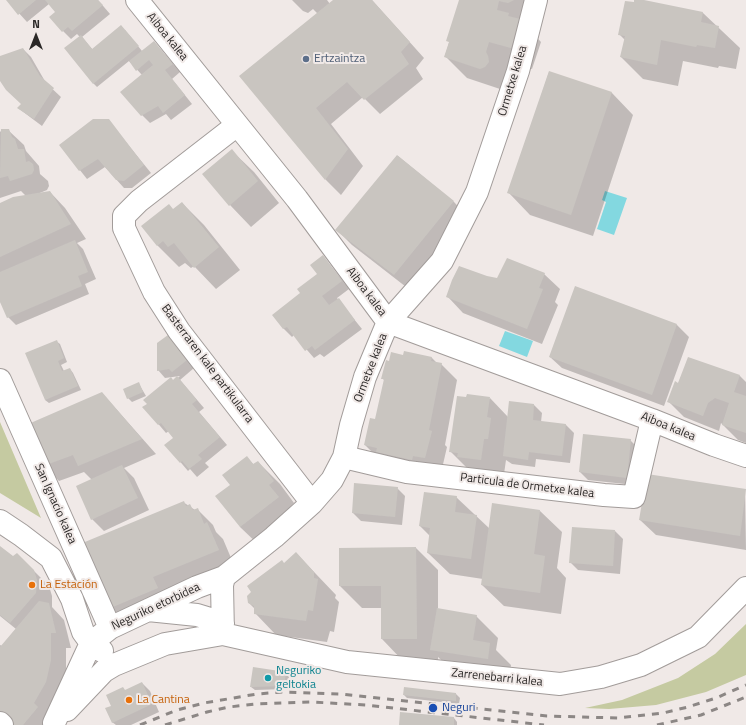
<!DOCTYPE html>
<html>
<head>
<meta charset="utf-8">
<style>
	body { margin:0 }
	#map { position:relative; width:746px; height:725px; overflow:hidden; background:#f0e9e7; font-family:"Titillium Web",sans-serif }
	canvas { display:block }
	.north { position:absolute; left:16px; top:16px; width:40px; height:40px; -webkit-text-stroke:3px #f0e9e7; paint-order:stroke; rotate:0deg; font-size:11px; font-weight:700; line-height:16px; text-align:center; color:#2b2827 }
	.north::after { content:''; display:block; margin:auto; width:14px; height:18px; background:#2b2827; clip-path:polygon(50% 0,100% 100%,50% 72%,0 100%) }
</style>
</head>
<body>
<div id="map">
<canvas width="746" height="725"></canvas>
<div class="north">N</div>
</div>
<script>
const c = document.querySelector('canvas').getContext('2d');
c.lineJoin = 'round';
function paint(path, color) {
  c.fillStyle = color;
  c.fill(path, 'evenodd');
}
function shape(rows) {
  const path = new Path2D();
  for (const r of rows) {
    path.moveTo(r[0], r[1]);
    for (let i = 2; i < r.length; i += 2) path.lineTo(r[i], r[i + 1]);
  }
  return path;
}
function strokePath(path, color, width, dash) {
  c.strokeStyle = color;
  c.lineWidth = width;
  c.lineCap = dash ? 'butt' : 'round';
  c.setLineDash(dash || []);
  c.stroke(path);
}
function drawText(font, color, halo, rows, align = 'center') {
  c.font = font + ' "Titillium Web",sans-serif';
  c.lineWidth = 4;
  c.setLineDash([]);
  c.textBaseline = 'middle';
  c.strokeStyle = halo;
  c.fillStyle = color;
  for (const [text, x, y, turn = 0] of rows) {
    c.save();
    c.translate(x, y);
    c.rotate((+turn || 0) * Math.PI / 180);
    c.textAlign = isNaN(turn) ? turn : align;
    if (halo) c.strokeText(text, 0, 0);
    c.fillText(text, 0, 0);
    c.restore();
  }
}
paint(shape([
	[0,422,41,518,0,493],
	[746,624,746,675,706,692,656,705,609,709,585,708,622,700,678,678,715,654]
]), '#c5caa1');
paint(shape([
	[605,191,627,198,614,235,597,229,606,202,602,200],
	[505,331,533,341,527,357,499,346]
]), '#83d8e0');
paint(shape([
	[7,0,98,0,110,14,82,37,93,50,125,30,142,51,154,42,180,72,172,79,192,104,171,120,166,114,150,123,142,115,142,75,129,61,97,87,93,83,80,37,77,34,71,39,63,31,51,17,56,12,49,4,27,22],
	[292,0,327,0,330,4,335,0,372,0,424,58,416,68,423,79,380,114,363,97,331,124,363,166,341,195,326,180,241,77,318,14,313,9,308,13,303,11],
	[462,0,537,0,522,22,541,42,532,69,511,63,503,90,467,78,445,56],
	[635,0,703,13,740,48,736,69,719,66,718,68,683,61,678,86,643,79,621,57,625,40,619,34],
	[23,49,31,57,46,83,61,97,42,126,18,108,22,104,0,79,0,57],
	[549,72,612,93,633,115,593,236,530,215,509,193],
	[108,120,151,173,132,188,124,188,105,167,87,179,60,145],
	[2,130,8,130,24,145,26,151,39,166,40,174,48,181,49,186,47,190,35,195,50,192,65,208,86,239,77,243,83,249,96,279,85,284,89,294,16,325,8,317,0,301,0,204,26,196,21,191,0,198,0,132],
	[232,151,254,172,279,203,251,227,230,205],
	[398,156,454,202,469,218,410,290,352,245,337,230],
	[182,203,204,225,240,270,216,289,194,266,191,268,185,263,179,267,158,246,142,226,173,210],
	[323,256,349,289,337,298,362,329,324,357,320,354,314,358,294,335,292,337,284,329,273,315,302,293,319,274],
	[544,274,560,289,555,302,558,305,542,344,463,313,448,297,487,277,497,279],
	[576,287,677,325,689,337,664,406,562,368,550,357],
	[168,336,194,368,180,380,204,408,199,412,227,445,205,463,209,467,197,477,190,469,188,471,166,445,175,438,169,431,166,433,144,407,180,376,165,378,158,370],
	[56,341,60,344,67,362,61,365,64,371,70,369,73,373,81,390,49,403,45,400],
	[404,356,432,358,437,363,441,364,457,380,445,445,447,447,441,473,381,461,365,445,376,420,385,381,382,378,390,362],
	[689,358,740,376,746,382,746,443,738,440,721,423,719,431,684,417,668,401,678,384],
	[139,384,146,396,132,402,128,398],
	[102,393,156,454,124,468,134,478,149,510,104,531,92,519,92,480,84,472,59,481,44,465],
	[490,398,508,417,534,405,542,413,541,422,566,425,574,433,570,463,536,459,535,467,512,464,506,460,503,481,472,473,450,451],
	[630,440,638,448,634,485,588,480,580,472],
	[247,457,254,465,258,462,280,484,294,503,290,507,300,519,262,548,240,527,232,485],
	[397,488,405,496,402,525,361,521,353,513],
	[745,490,746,550,656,535,640,520],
	[456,497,490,529,540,511,562,532,557,568,566,578,561,614,504,606,482,585,483,579,450,574,428,553,430,536,420,526],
	[183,502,195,510,197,509,213,525,216,532,223,539,234,565,124,624,108,608],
	[615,531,623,539,620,574,578,570,570,562],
	[0,547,13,557,17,554,49,586,52,596,52,607,64,620,71,648,66,648,66,676,52,725,13,725,0,715,0,645,2,646,16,629,0,616],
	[416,548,438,570,438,609,476,616,498,638,496,650,511,665,509,680,453,671,438,657,438,661,403,661,382,639,382,608,362,608,340,586,340,549],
	[296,553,336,595,335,598,339,602,334,632,330,631,327,642,276,635,255,613,255,609,249,603],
	[285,673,289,677,287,689,255,690,251,687],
	[142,683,150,691,159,712,131,725,116,725,112,722,112,706],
	[456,694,460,698,459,704,407,698,404,695],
	[454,718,457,722,457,725,400,725]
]), '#0003');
paint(shape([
	[6,0,36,0,18,15],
	[45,0,98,0,103,5,72,31,68,27,62,32,49,17,55,12],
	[333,0,372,0,410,42,401,52,409,64,364,100,347,82,316,108,348,149,325,180,239,76],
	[459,0,514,0,508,3,499,1,497,10,509,13,508,16,520,19,511,48,489,42,486,52,488,56,489,62,485,67,480,69,444,57,449,42,446,41],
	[634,0,644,0,703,12,701,22,719,26,715,48,697,45,696,47,661,40,657,65,620,57,625,36,618,35,625,1,634,2],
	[121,25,139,46,93,84,64,48,81,35,92,49],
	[154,41,173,64,165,70,185,95,163,113,158,106,141,116,120,92,153,65,149,60,136,71,129,61],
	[23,48,40,76,54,88,34,119,17,108,21,104,6,90,0,81,0,56],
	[549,71,612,92,571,215,507,193],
	[93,119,109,119,144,165,124,181,116,180,98,159,79,171,59,145],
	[1,129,9,129,12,137,15,139,18,149,24,149,26,162,29,161,33,164,34,170,32,174,10,181,8,176,0,178],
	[232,149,258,181,229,206,202,174],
	[397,155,454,201,394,275,335,230],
	[50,191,71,224,0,257,0,203,13,197],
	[182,202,219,247,194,268,174,243,168,247,163,241,157,246,141,226,169,204,173,209],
	[75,240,88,272,78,276,82,286,7,318,0,302,0,272],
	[323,255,342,281,322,296,329,305,339,298,355,320,315,350,312,346,305,351,287,327,283,329,272,315,300,293,297,289,317,274,310,265],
	[507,258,545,273,539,288,543,289,527,329,446,297,452,280,459,266,487,276,497,278],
	[575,286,677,324,652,395,549,357],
	[168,335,187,360,172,372,169,369,157,371,157,343],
	[57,340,64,358,58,361,62,371,70,368,78,386,45,400,25,353],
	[404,351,432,357,431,361,442,363,429,430,432,431,425,458,413,456,412,460,376,452,377,448,364,445,370,418,375,419,384,379,381,379,386,360,389,361,391,352,403,355],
	[688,357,740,375,734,392,746,396,746,433,722,425,729,403,715,398,708,403,703,416,667,402,675,381,678,383],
	[177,376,197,400,192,404,220,437,198,455,202,459,189,469,182,461,180,463,164,445,173,438,161,423,158,425,142,407,147,404,143,400,171,377,173,380],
	[139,382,143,392,127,399,123,389],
	[102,392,142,439,78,466,73,455,43,466,26,425],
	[467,394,490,397,487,417,491,418,488,439,484,439,481,460,457,457,458,453,449,452,457,396,466,397],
	[509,401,534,404,533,420,566,424,562,456,529,452,528,460,503,456],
	[583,434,631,439,627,478,579,472],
	[247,456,253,464,258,461,274,481,269,485,279,497,240,527,215,496,230,485,222,475],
	[122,465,138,498,91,520,76,486],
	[647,474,746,489,740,536,639,520],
	[354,483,398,487,395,517,352,513],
	[424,492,457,496,455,512,477,515,471,559,427,553,430,528,419,526],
	[184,501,186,506,190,504,193,510,198,508,204,524,207,522,219,550,153,577,158,588,108,609,80,544],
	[492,503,540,510,534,554,545,556,540,593,481,585],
	[572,527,615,530,613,566,569,563],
	[0,546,13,556,17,553,34,570,37,580,36,593,10,623,0,615],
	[416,547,417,639,381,639,381,586,339,586,339,548],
	[296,552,314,572,314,578,318,579,313,611,308,610,306,621,254,614,254,606,248,603,247,596,251,592,247,586,282,560,284,563],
	[39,601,49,603,56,633,51,633,51,660,46,682,34,703,38,707,23,725,11,725,0,716,0,647],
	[437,608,477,615,473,640,490,643,488,659,430,650],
	[253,667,286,672,284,686,250,687],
	[142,682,152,704,112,723,105,708,111,706,106,695,123,687,125,690],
	[404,687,456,693,456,701,403,695],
	[400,712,454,717,454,725,399,725]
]), '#c9c5c0');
const minor = shape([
	[137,0,297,199,388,322,652,420,714,445,746,456],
	[237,125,139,201,124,216,124,228,154,292,179,331,312,503],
	[0,380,110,628],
	[344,457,407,472,604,495,634,497,652,420],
	[0,521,21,535,51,558,72,599,83,632,91,643,102,651],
	[148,610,197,615,223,623],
	[223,634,222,585,224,577],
	[67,710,104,671,114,665,165,644,223,634,347,662,560,684,601,677,641,665,698,637,746,588],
	[0,723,2,725],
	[54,723,91,643,110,628,197,587,224,577,274,537,312,503,332,480,344,457,351,425,365,377,388,322,442,261,477,192,518,71,536,0]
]);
strokePath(minor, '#a29c9a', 24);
strokePath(minor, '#fff', 22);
strokePath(shape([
	[140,725,177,710,204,703,257,694,282,692,341,694,547,716,618,718,663,713,688,707,716,698,746,685],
	[165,725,207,712,229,707,256,704,312,702,366,705,544,725],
	[657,725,701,715,746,697]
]), '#8c8785', 3, [7, 7]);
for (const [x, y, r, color] of [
	[306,59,4,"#5c6f8a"],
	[32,585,4,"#e8710a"],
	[268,678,4,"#0f9aa8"],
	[129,700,4,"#e8710a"],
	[433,708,5,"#1a4fb4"]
]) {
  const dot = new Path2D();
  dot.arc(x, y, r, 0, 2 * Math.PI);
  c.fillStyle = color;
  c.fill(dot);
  strokePath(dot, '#f0e9e7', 1.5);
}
drawText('12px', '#2b2827', '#f0e9e7', [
	["Aiboa kalea",167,37,51],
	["Ormetxe kalea",513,81,-73],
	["Aiboa kalea",366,292,53],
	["Basterraren kale partikularra",207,364,53],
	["Ormetxe kalea",371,368,-69],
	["Aiboa kalea",668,427,22],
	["Particula de Ormetxe kalea",527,486,7],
	["San Ignacio kalea",55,504,66],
	["Neguriko etorbidea",156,607,-25],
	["Zarrenebarri kalea",497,678,6]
]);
drawText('12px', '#4e5e75', '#f0e9e7', [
	["Ertzaintza",314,59]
], 'left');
drawText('12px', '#c56008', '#f0e9e7', [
	["La Estación",40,585],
	["La Cantina",137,700]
], 'left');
drawText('12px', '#0d838f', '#f0e9e7', [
	["Neguriko",276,671],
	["geltokia",276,685]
], 'left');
drawText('12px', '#164399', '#f0e9e7', [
	["Neguri",442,708]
], 'left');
</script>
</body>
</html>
